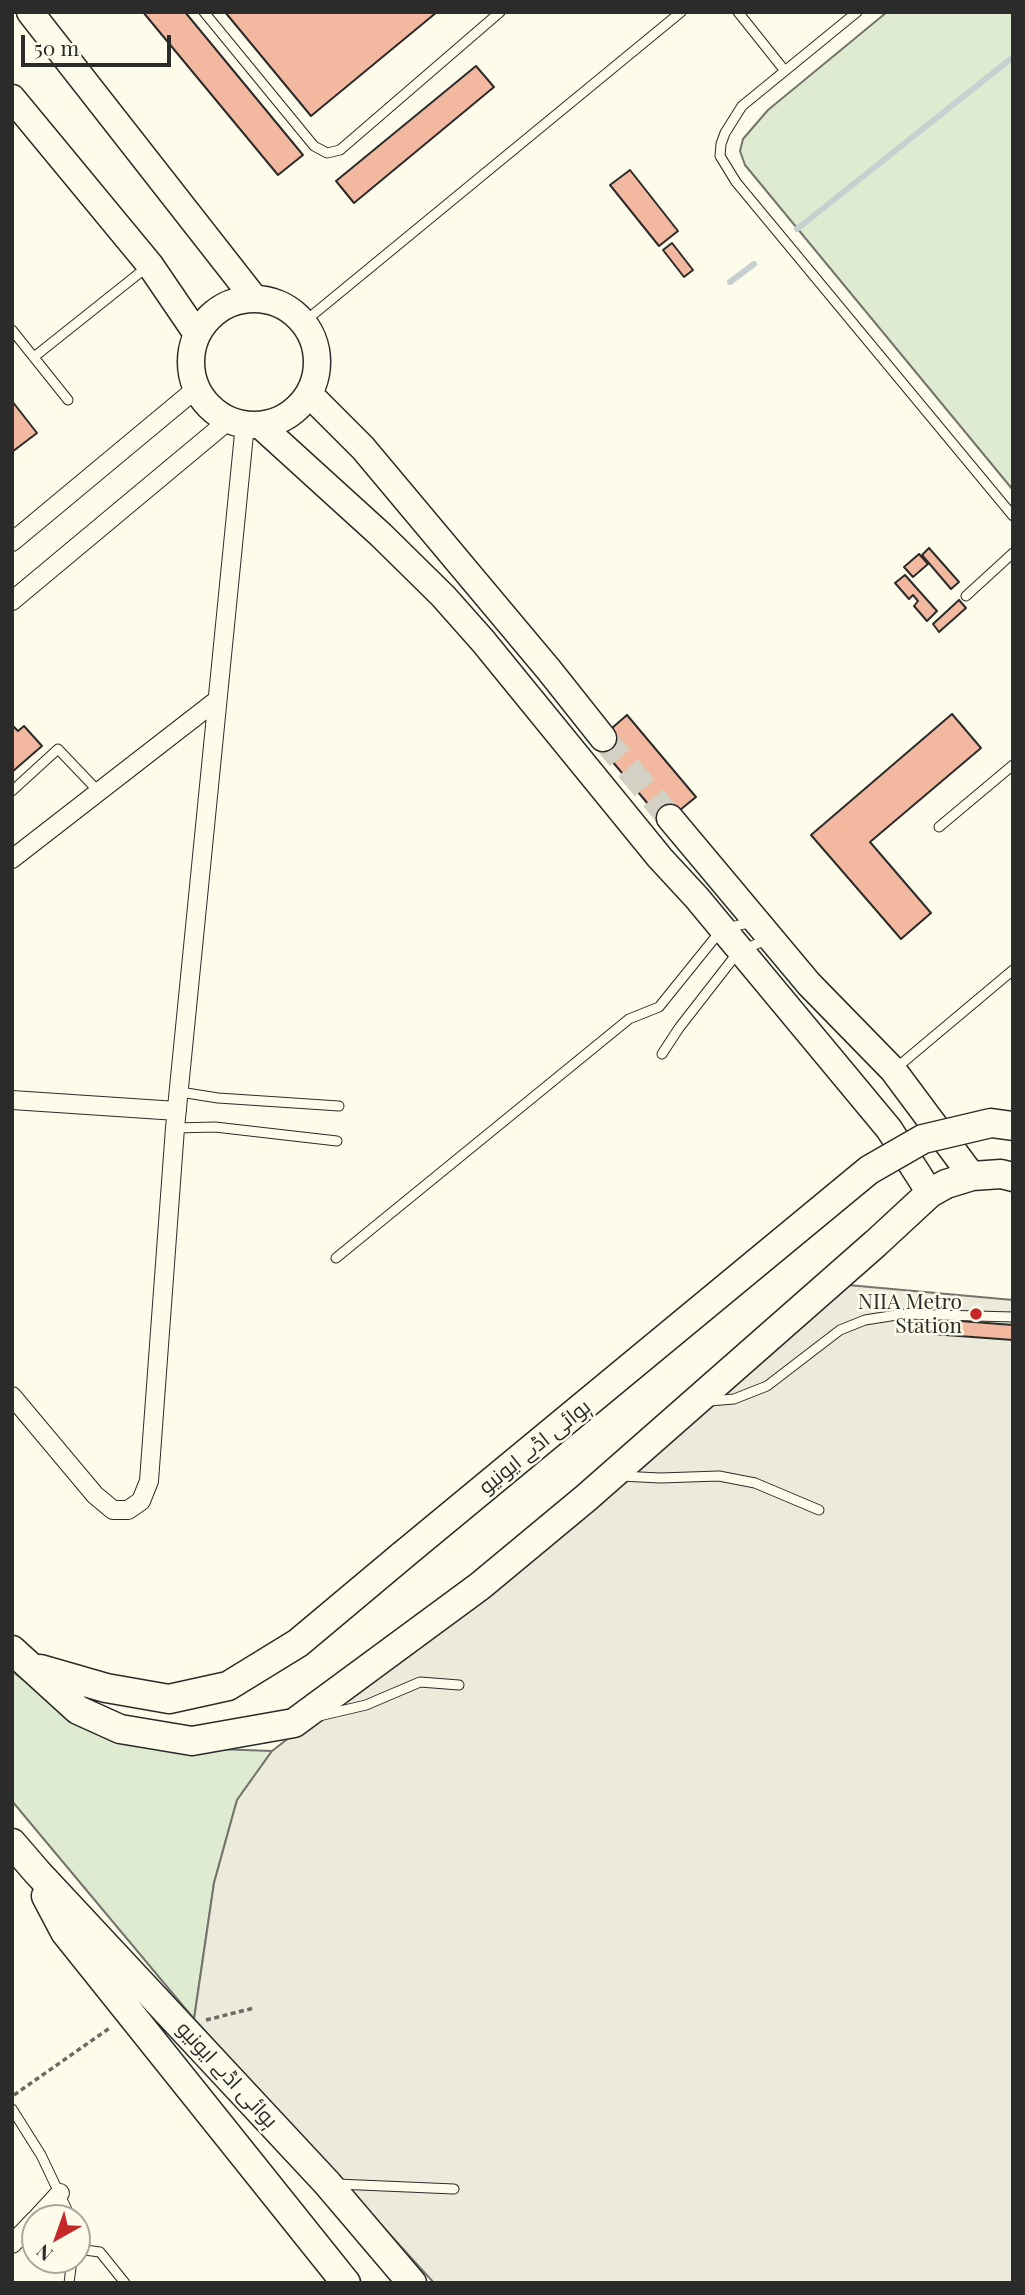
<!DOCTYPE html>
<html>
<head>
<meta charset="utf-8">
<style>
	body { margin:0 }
	#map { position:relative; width:1025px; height:2295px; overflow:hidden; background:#fdfbea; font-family:"Playfair Display",serif }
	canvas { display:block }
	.frame { position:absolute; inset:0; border:14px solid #2b2b2b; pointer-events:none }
	.north { position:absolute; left:21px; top:2204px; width:70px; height:70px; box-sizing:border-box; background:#fdfbea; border:2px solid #a9a89e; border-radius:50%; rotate:220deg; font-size:19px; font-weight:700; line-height:28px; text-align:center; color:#2b2b2b }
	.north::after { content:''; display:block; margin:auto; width:24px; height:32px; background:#c62828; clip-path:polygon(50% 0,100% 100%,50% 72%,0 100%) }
	.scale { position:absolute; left:21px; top:35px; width:150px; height:32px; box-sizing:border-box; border:4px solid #2b2b2b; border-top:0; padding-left:9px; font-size:21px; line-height:24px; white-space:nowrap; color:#2b2b2b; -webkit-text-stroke:5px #fdfbea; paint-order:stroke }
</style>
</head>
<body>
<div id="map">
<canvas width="1025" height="2295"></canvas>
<div class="frame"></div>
<div class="north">N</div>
<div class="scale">50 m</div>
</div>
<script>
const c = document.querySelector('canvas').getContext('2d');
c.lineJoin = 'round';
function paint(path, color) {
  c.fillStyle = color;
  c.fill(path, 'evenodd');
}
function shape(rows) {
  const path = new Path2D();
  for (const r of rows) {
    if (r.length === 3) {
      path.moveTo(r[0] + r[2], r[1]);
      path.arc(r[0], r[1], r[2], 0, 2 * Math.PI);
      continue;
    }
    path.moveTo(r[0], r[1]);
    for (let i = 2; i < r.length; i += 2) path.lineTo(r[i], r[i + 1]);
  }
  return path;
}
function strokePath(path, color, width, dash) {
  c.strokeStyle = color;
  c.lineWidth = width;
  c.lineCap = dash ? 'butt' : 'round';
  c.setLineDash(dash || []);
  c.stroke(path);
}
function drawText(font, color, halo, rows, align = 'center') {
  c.font = font + ' "Playfair Display",Cairo,serif';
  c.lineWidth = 5;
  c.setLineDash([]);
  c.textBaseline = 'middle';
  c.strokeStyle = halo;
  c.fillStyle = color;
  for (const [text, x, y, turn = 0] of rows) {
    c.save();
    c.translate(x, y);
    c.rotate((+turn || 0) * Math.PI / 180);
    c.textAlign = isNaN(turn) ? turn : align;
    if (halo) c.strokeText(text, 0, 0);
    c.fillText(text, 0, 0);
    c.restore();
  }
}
const green = shape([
	[887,12,1013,12,1013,490,745,165,740,151,743,139,768,110,887,12],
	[12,1669,17,1675,67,1712,161,1747,272,1751,237,1800,214,1883,194,2019,12,1801,12,1669]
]);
paint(green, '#deebd1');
strokePath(green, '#74746e', 2);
const parking = shape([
	[848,1285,1013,1300,1013,2283,434,2283,194,2019,214,1883,237,1800,272,1751,410,1644,848,1285]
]);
paint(parking, '#eceadb');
strokePath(parking, '#74746e', 2);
strokePath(shape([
	[797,229,1013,57],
	[730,282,754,264]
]), '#c7d0d0', 6);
const building = shape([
	[143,12,185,12,303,155,278,175,143,12],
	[225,12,437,12,311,116,225,12],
	[476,66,494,87,354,203,336,181,476,66],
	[630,170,678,231,659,246,610,185,630,170],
	[672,243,693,270,684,277,663,250,672,243],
	[12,401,37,433,12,452,12,401],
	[929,548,959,582,951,589,922,555,929,548],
	[919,554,928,564,913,577,904,567,919,554],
	[905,575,937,611,927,621,914,606,918,601,913,595,909,599,895,583,905,575],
	[959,600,966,608,939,632,933,624,959,600],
	[952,714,981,748,870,842,931,913,901,939,811,835,952,714],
	[627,715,696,797,664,823,596,742,627,715],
	[12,725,18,731,24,726,42,746,12,772,12,725],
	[934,1319,1013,1325,1013,1340,932,1334,934,1319]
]);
paint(building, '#f2b8a0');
strokePath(building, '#2b2b2b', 2);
strokePath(shape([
	[603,738,670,818]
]), '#d3d1c4', 26, [26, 13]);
const lane = shape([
	[204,12,314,146,327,153,340,150,500,12],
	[738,12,785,71],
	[857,12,742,106,725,133,721,144,720,156,736,182,1013,516],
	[304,322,681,12],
	[12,330,68,400],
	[34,357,147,267],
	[966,596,1013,553],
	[12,791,58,749,99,792],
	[939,827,1013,765],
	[662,1054,679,1028,739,951,769,939],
	[895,1069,1013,970],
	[180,1092,218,1098,339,1106],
	[175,1128,215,1127,337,1141],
	[336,1258,629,1019,659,1007,722,929,753,922],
	[709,1401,734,1399,767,1386,840,1330,865,1320,903,1314,1013,1317],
	[621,1476,660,1478,719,1476,755,1483,819,1510],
	[319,1716,366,1705,420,1682,459,1685],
	[12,2109,41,2155,71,2218],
	[337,2184,454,2189],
	[77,2249,100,2252,125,2283],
	[69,2283,72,2260]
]);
const street = shape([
	[12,542,197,388],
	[12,601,229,420],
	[12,859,217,700],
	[12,1100,177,1111],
	[12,1396,95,1495,113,1510,128,1510,141,1501,149,1481,175,1128,245,424],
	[37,2218,60,2193],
	[12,2244,35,2220]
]);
const secondary = shape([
	[30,12,254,298],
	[12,98,150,265,197,334],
	[254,362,63],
	[309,394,363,448,549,670,603,738],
	[260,425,381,535,443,596,483,641,660,858,697,898,889,1129,930,1193],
	[670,818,809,984,893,1070,972,1176]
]);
const primary = shape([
	[12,1650,78,1710,120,1729,192,1741,294,1723,480,1586,586,1498,876,1243,930,1193,946,1184,972,1176,1001,1174,1013,1177],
	[40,1669,106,1688,169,1699,228,1686,298,1643,403,1555],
	[12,1843,37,1872,327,2183,412,2283],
	[46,1896,65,1932,346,2283]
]);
strokePath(lane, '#2b2b2b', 11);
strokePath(street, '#2b2b2b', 20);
strokePath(secondary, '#2b2b2b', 29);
strokePath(primary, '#2b2b2b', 31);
strokePath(shape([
	[206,2020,254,2008],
	[14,2095,111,2027]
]), '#6a6964', 3.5, [5, 3.5]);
strokePath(lane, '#fdfbea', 9);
strokePath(street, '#fdfbea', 18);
strokePath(secondary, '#fdfbea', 26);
strokePath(primary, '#fdfbea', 28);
const primaryBridge = shape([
	[403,1555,869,1170,923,1139,991,1123,1013,1126]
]);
strokePath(primaryBridge, '#2b2b2b', 31, []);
strokePath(primaryBridge, '#fdfbea', 28);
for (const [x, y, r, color] of [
	[976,1314,7,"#c62828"]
]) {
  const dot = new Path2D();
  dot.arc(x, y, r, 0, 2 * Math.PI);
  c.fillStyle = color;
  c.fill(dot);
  strokePath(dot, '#fdfbea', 2.5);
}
drawText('21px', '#2b2b2b', '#fdfbea', [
	["NIIA Metro",962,1302],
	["Station",962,1326]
], 'right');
drawText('21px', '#2b2b2b', '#fdfbea', [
	["ہوائی اڈے ایونیو",535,1447,-39],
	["ہوائی اڈے ایونیو",227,2075,47]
]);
</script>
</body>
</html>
